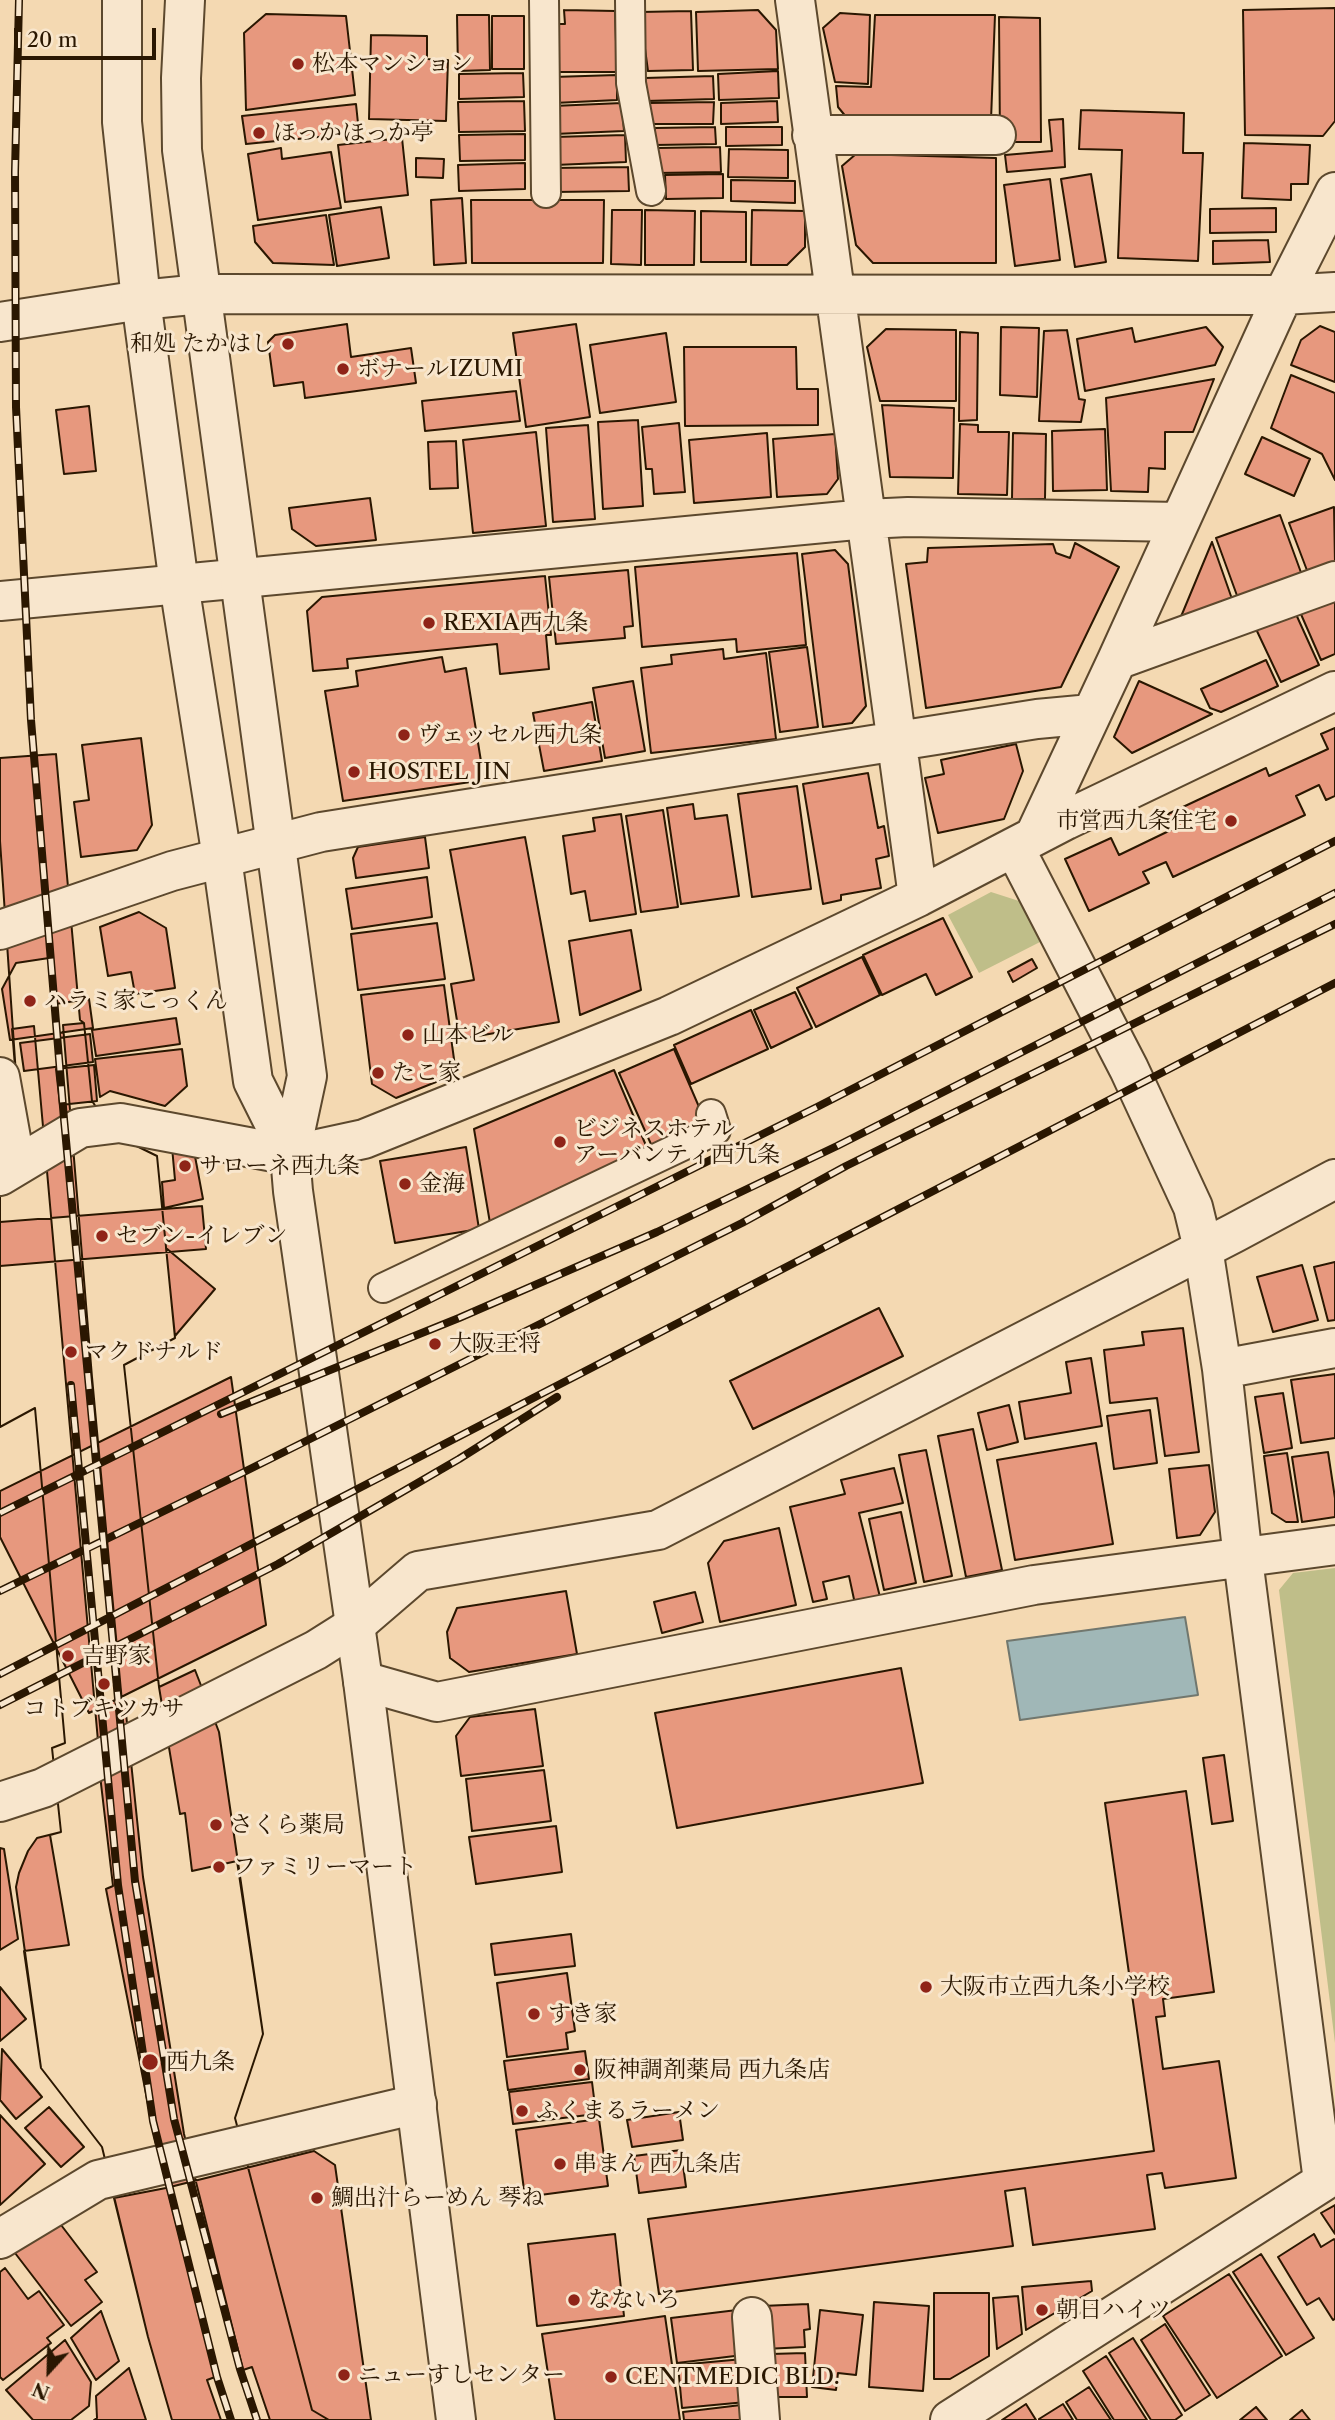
<!DOCTYPE html>
<html>
<head>
<meta charset="utf-8">
<style>
	body { margin:0 }
	#map { position:relative; width:1335px; height:2420px; overflow:hidden; background:#f4d9b2; font-family:"Libre Caslon Text",serif }
	canvas { display:block }
	.north { position:absolute; left:14px; top:2336px; width:70px; height:70px; -webkit-text-stroke:5px #f8e6cd; paint-order:stroke; rotate:202deg; font-size:19px; font-weight:700; line-height:28px; text-align:center; color:#2a1701 }
	.north::after { content:''; display:block; margin:auto; width:24px; height:32px; background:#2a1701; clip-path:polygon(50% 0,100% 100%,50% 72%,0 100%) }
	.scale { position:absolute; left:14px; top:28px; width:142px; height:32px; box-sizing:border-box; border:4px solid #2a1701; border-top:0; padding-left:9px; font-size:21px; line-height:24px; white-space:nowrap; color:#2a1701; -webkit-text-stroke:5px #f8e6cd; paint-order:stroke }
</style>
</head>
<body>
<div id="map">
<canvas width="1335" height="2420"></canvas>
<div class="north">N</div>
<div class="scale">20 m</div>
</div>
<script>
const c = document.querySelector('canvas').getContext('2d');
c.lineJoin = 'round';
function paint(path, color) {
  c.fillStyle = color;
  c.fill(path, 'evenodd');
}
function shape(rows) {
  const path = new Path2D();
  for (const r of rows) {
    path.moveTo(r[0], r[1]);
    for (let i = 2; i < r.length; i += 2) path.lineTo(r[i], r[i + 1]);
  }
  return path;
}
function strokePath(path, color, width, dash) {
  c.strokeStyle = color;
  c.lineWidth = width;
  c.lineCap = dash ? 'butt' : 'round';
  c.setLineDash(dash || []);
  c.stroke(path);
}
function drawText(font, color, halo, rows, align = 'center') {
  c.font = font + ' "Libre Caslon Text","Noto Serif JP",serif';
  c.lineWidth = 6;
  c.setLineDash([]);
  c.textBaseline = 'middle';
  c.strokeStyle = halo;
  c.fillStyle = color;
  for (const [text, x, y, turn = 0] of rows) {
    c.save();
    c.translate(x, y);
    c.rotate((+turn || 0) * Math.PI / 180);
    c.textAlign = isNaN(turn) ? turn : align;
    if (halo) c.strokeText(text, 0, 0);
    c.fillText(text, 0, 0);
    c.restore();
  }
}
paint(shape([
	[991,892,1019,901,1040,942,979,973,948,915],
	[1335,1568,1335,2043,1279,1590,1293,1573]
]), '#bfbe89');
const water = shape([
	[1185,1617,1198,1695,1020,1720,1007,1641,1185,1617]
]);
paint(water, '#a0b7b7');
strokePath(water, '#71776e', 2);
const building = shape([
	[1335,8,1335,121,1323,136,1245,135,1243,10,1335,8],
	[564,10,615,11,617,72,556,72,556,24,565,24,564,10],
	[758,10,776,30,778,69,698,71,696,12,758,10],
	[691,11,693,70,648,71,640,12,691,11],
	[840,13,870,15,868,84,835,82,823,28,840,13],
	[266,14,346,16,355,95,246,110,244,33,266,14],
	[457,15,489,15,490,70,458,71,457,15],
	[875,15,995,15,991,120,847,118,838,107,836,86,871,87,875,15],
	[492,16,524,16,524,69,492,69,492,16],
	[999,17,1040,18,1041,142,1000,142,999,17],
	[371,35,427,36,427,59,448,60,446,121,369,119,371,35],
	[778,71,779,98,719,100,718,74,778,71],
	[523,73,524,97,459,99,459,74,523,73],
	[617,75,617,100,554,103,553,77,617,75],
	[713,76,714,99,646,101,645,78,713,76],
	[524,101,525,131,459,132,458,102,524,101],
	[777,101,778,122,721,124,721,103,777,101],
	[714,102,713,124,649,124,649,103,714,102],
	[622,103,624,131,554,134,553,106,622,103],
	[356,104,359,133,246,144,242,116,356,104],
	[1081,110,1184,113,1183,153,1203,153,1198,261,1118,258,1122,150,1079,149,1081,110],
	[1063,119,1065,167,1007,172,1005,155,1052,151,1049,120,1063,119],
	[715,127,716,144,655,145,655,128,715,127],
	[726,127,782,127,782,145,726,146,726,127],
	[525,134,525,160,460,161,459,135,525,134],
	[625,135,626,162,555,165,554,137,625,135],
	[402,138,408,195,345,202,338,145,402,138],
	[1244,143,1310,145,1308,184,1291,184,1291,200,1242,198,1244,143],
	[720,147,721,172,657,173,656,148,720,147],
	[281,148,282,159,331,152,341,208,258,220,248,154,281,148],
	[729,149,788,150,788,178,728,177,729,149],
	[856,154,996,158,996,263,873,263,856,245,842,166,856,154],
	[416,158,444,159,443,178,416,177,416,158],
	[525,163,525,189,459,191,458,165,525,163],
	[628,167,629,191,554,192,553,168,628,167],
	[723,174,723,198,666,199,665,175,723,174],
	[1091,174,1106,262,1075,267,1061,179,1091,174],
	[1050,179,1060,260,1015,266,1004,185,1050,179],
	[731,180,795,181,795,203,731,201,731,180],
	[462,198,466,263,434,265,431,200,462,198],
	[471,200,604,200,603,263,472,263,471,200],
	[381,207,389,258,337,266,329,215,381,207],
	[1276,208,1276,232,1210,233,1210,209,1276,208],
	[612,210,642,210,641,265,611,264,612,210],
	[645,210,695,211,694,265,645,265,645,210],
	[752,210,805,211,805,247,787,265,751,265,752,210],
	[701,211,746,212,746,262,701,262,701,211],
	[326,215,334,265,273,263,255,242,253,226,326,215],
	[1268,240,1270,262,1213,264,1213,241,1268,240],
	[347,324,351,357,411,348,416,383,305,398,303,382,274,386,268,342,275,335,347,324],
	[576,324,590,417,526,427,513,333,576,324],
	[1320,326,1335,332,1335,382,1291,365,1301,340,1320,326],
	[1001,327,1039,328,1037,397,1000,395,1001,327],
	[1206,327,1223,347,1215,365,1085,391,1077,339,1132,328,1135,342,1206,327],
	[886,329,956,330,956,401,880,401,867,347,886,329],
	[1067,330,1079,399,1085,400,1081,422,1039,421,1044,331,1067,330],
	[960,332,978,333,977,420,959,421,960,332],
	[666,333,676,402,600,413,590,345,666,333],
	[684,347,796,347,797,389,818,389,818,425,685,426,684,347],
	[1291,375,1335,393,1335,480,1322,454,1271,428,1291,375],
	[1214,379,1193,432,1165,432,1165,469,1149,468,1148,492,1111,491,1106,398,1214,379],
	[516,391,520,421,425,431,422,401,516,391],
	[882,405,954,408,953,478,890,477,882,405],
	[89,406,96,471,64,474,56,410,89,406],
	[638,420,643,506,603,509,598,422,638,420],
	[679,423,685,492,654,494,652,469,646,469,642,427,679,423],
	[960,424,978,425,978,432,1009,432,1007,495,958,494,960,424],
	[588,425,595,519,553,522,546,428,588,425],
	[1105,429,1107,490,1053,491,1052,431,1105,429],
	[536,432,546,526,473,533,463,440,536,432],
	[767,433,771,497,694,503,689,440,767,433],
	[1013,433,1046,434,1045,499,1012,499,1013,433],
	[835,434,838,479,827,494,777,497,773,439,835,434],
	[1262,437,1310,459,1294,496,1245,474,1262,437],
	[456,441,458,488,430,489,428,442,456,441],
	[370,498,376,540,316,546,292,529,289,508,370,498],
	[1334,507,1335,563,1308,573,1289,523,1334,507],
	[1280,515,1303,578,1239,601,1216,538,1280,515],
	[1212,542,1232,599,1180,619,1212,542],
	[1075,543,1119,567,1061,687,926,708,906,564,927,562,928,548,1053,544,1056,553,1070,558,1075,543],
	[835,550,848,564,866,706,852,723,823,727,802,554,835,550],
	[797,553,806,645,737,652,736,639,642,647,635,567,797,553],
	[628,570,633,626,624,627,625,638,556,644,549,577,628,570],
	[545,576,551,635,546,635,549,669,500,674,497,644,347,659,348,668,313,671,307,611,322,597,545,576],
	[1332,597,1335,603,1335,654,1321,660,1300,612,1332,597],
	[1295,612,1319,665,1281,682,1256,629,1295,612],
	[807,647,818,727,780,732,769,652,807,647],
	[723,649,724,659,766,653,776,739,651,753,641,668,672,664,671,655,723,649],
	[442,657,445,672,466,668,484,780,343,801,325,691,358,686,356,671,442,657],
	[1266,660,1278,686,1221,712,1210,708,1201,689,1266,660],
	[633,681,645,751,605,758,593,688,633,681],
	[1139,681,1212,714,1132,753,1114,737,1139,681],
	[592,702,602,761,544,771,533,713,592,702],
	[1335,728,1335,796,1326,800,1319,785,1296,796,1305,815,1173,877,1166,862,1143,872,1149,883,1089,911,1065,859,1111,838,1119,855,1175,828,1168,814,1266,768,1269,776,1328,749,1321,734,1335,728],
	[141,738,152,825,137,850,81,857,74,802,89,800,82,745,141,738],
	[1016,744,1023,771,1004,819,938,833,925,778,944,774,941,760,1016,744],
	[56,754,80,1020,84,1023,92,1101,116,1136,157,1156,175,1338,124,1365,159,1687,195,1670,219,1732,263,2034,235,2118,312,2410,329,2420,172,2420,148,2337,102,2147,41,2068,16,1887,19,1873,28,1851,37,1838,61,1832,52,1748,65,1743,35,1408,0,1427,0,1189,18,1104,0,841,0,758,56,754],
	[868,773,878,828,884,826,889,856,876,859,881,888,841,895,841,900,823,904,803,784,868,773],
	[797,786,811,889,752,897,738,794,797,786],
	[693,804,695,819,727,815,739,896,681,904,667,808,693,804],
	[663,810,678,907,641,912,626,816,663,810],
	[621,814,636,914,590,921,585,891,571,894,563,836,595,831,593,818,621,814],
	[425,837,429,868,356,878,353,858,358,847,425,837],
	[525,837,559,1022,460,1039,451,984,474,980,450,850,525,837],
	[427,877,432,917,352,929,346,889,427,877],
	[139,912,166,928,175,988,135,994,131,972,108,976,100,927,139,912],
	[943,918,972,977,936,995,926,974,882,995,863,955,943,918],
	[437,923,445,979,358,990,351,934,437,923],
	[631,930,641,990,580,1015,569,941,631,930],
	[862,957,880,995,816,1027,797,988,862,957],
	[49,958,55,1004,89,999,93,1028,10,1040,2,989,16,963,49,958],
	[1032,959,1037,968,1013,982,1008,972,1032,959],
	[444,985,456,1074,396,1098,372,1084,361,995,444,985],
	[795,992,812,1028,771,1048,754,1010,795,992],
	[751,1010,768,1049,691,1084,674,1045,751,1010],
	[176,1018,180,1044,96,1056,92,1030,176,1018],
	[84,1023,92,1101,116,1136,157,1156,175,1338,124,1365,159,1687,180,1814,185,1813,192,1871,237,1861,263,2034,235,2118,312,2410,329,2420,270,2420,252,2367,243,2370,184,2134,143,1877,125,1704,122,1702,92,1377,63,1025,84,1023],
	[34,1026,98,1741,96,1741,113,1886,106,1889,155,2140,215,2377,207,2380,221,2420,172,2420,148,2337,102,2147,41,2068,24,1951,69,1945,50,1835,61,1832,52,1748,65,1743,35,1408,0,1427,0,1189,18,1104,12,1029,34,1026],
	[90,1034,93,1062,24,1071,20,1043,90,1034],
	[182,1049,187,1086,165,1106,110,1091,100,1097,95,1059,182,1049],
	[674,1049,709,1130,655,1153,619,1073,674,1049],
	[94,1065,97,1101,60,1105,56,1069,94,1065],
	[614,1070,650,1155,490,1223,474,1129,614,1070],
	[172,1147,194,1151,203,1199,164,1208,162,1182,175,1180,172,1147],
	[466,1147,479,1229,395,1243,380,1161,466,1147],
	[202,1206,206,1249,0,1266,0,1222,202,1206],
	[166,1248,215,1289,175,1336,166,1248],
	[1335,1262,1335,1320,1328,1321,1314,1267,1335,1262],
	[1302,1265,1318,1320,1273,1332,1257,1277,1302,1265],
	[879,1308,903,1356,753,1429,730,1381,879,1308],
	[1183,1328,1199,1452,1165,1456,1157,1398,1110,1403,1104,1350,1144,1345,1142,1332,1183,1328],
	[1091,1358,1102,1426,1025,1439,1019,1402,1071,1393,1066,1362,1091,1358],
	[1335,1374,1335,1438,1301,1443,1291,1380,1335,1374],
	[231,1377,266,1625,89,1713,0,1537,0,1491,231,1377],
	[1283,1393,1292,1448,1264,1453,1255,1397,1283,1393],
	[1009,1405,1018,1442,987,1450,978,1413,1009,1405],
	[1150,1410,1157,1463,1114,1469,1107,1416,1150,1410],
	[973,1429,1002,1570,966,1577,938,1436,973,1429],
	[1096,1443,1113,1544,1015,1560,997,1460,1096,1443],
	[926,1450,952,1576,924,1582,899,1455,926,1450],
	[1328,1452,1335,1498,1335,1517,1302,1522,1292,1457,1328,1452],
	[1287,1453,1298,1522,1286,1522,1272,1513,1264,1456,1287,1453],
	[1209,1465,1215,1512,1200,1535,1177,1538,1169,1469,1209,1465],
	[894,1468,903,1503,859,1513,880,1597,855,1604,849,1576,823,1582,827,1599,813,1602,790,1507,845,1494,841,1480,894,1468],
	[901,1512,916,1583,884,1590,869,1519,901,1512],
	[779,1528,796,1605,720,1622,708,1563,724,1541,779,1528],
	[566,1591,577,1654,469,1672,450,1658,447,1632,457,1608,566,1591],
	[695,1592,703,1622,662,1633,654,1602,695,1592],
	[901,1668,923,1783,677,1828,655,1713,901,1668],
	[535,1709,543,1766,461,1776,456,1736,470,1717,535,1709],
	[1224,1755,1233,1821,1212,1824,1203,1758,1224,1755],
	[544,1770,551,1821,472,1831,466,1779,544,1770],
	[1186,1791,1214,1992,1163,1999,1165,2016,1156,2017,1163,2069,1219,2061,1236,2178,1165,2188,1162,2173,1147,2175,1155,2229,1033,2245,1025,2188,1005,2191,1013,2246,659,2294,648,2219,1154,2151,1105,1803,1186,1791],
	[556,1826,562,1872,476,1884,469,1837,556,1826],
	[0,1848,4,1849,18,1939,0,1950,0,1848],
	[571,1934,575,1966,495,1975,491,1944,571,1934],
	[567,1973,575,2031,566,2033,568,2049,507,2057,497,1983,567,1973],
	[0,1987,26,2019,0,2041,0,1987],
	[2,2049,42,2097,16,2119,0,2100,2,2049],
	[585,2051,589,2079,508,2090,504,2061,585,2051],
	[592,2082,596,2114,513,2124,509,2092,592,2082],
	[49,2107,84,2147,61,2167,25,2128,49,2107],
	[679,2112,683,2140,632,2147,627,2120,679,2112],
	[0,2115,45,2164,0,2205,0,2115],
	[599,2119,608,2186,525,2197,516,2130,599,2119],
	[681,2150,686,2187,639,2193,634,2156,681,2150],
	[314,2151,335,2165,371,2420,172,2420,148,2337,114,2198,166,2188,314,2151],
	[1335,2205,1335,2234,1321,2213,1335,2205],
	[58,2221,97,2272,85,2280,102,2302,71,2326,15,2253,58,2221],
	[615,2234,624,2316,537,2326,528,2244,615,2234],
	[1314,2234,1321,2247,1334,2239,1335,2241,1335,2319,1333,2320,1319,2298,1307,2305,1278,2257,1314,2234],
	[1261,2254,1314,2338,1286,2355,1233,2272,1261,2254],
	[5,2268,28,2299,39,2291,64,2325,47,2338,51,2343,3,2380,0,2377,0,2272,5,2268],
	[1229,2274,1282,2356,1217,2398,1163,2316,1229,2274],
	[1091,2281,1092,2291,1026,2330,1022,2287,1091,2281],
	[934,2293,989,2293,989,2356,950,2379,934,2379,934,2293],
	[1018,2296,1022,2334,997,2349,993,2298,1018,2296],
	[874,2302,929,2306,923,2391,869,2387,874,2302],
	[808,2304,810,2329,804,2330,805,2347,764,2349,762,2306,808,2304],
	[737,2310,743,2355,677,2363,671,2318,737,2310],
	[820,2310,863,2315,856,2375,838,2373,836,2390,812,2387,820,2310],
	[101,2311,119,2361,96,2380,71,2338,101,2311],
	[665,2316,680,2420,555,2420,542,2334,665,2316],
	[1165,2324,1210,2395,1185,2411,1141,2340,1165,2324],
	[1133,2338,1182,2415,1175,2420,1151,2420,1109,2353,1133,2338],
	[65,2340,91,2382,89,2406,71,2420,33,2420,6,2390,65,2340],
	[805,2353,807,2397,772,2397,771,2354,805,2353],
	[1106,2356,1147,2420,1114,2420,1083,2371,1106,2356],
	[743,2359,746,2402,682,2408,678,2365,743,2359],
	[129,2368,146,2420,94,2420,97,2418,96,2396,129,2368],
	[1089,2387,1111,2420,1077,2420,1066,2402,1089,2387],
	[1026,2404,1036,2420,1002,2420,1026,2404],
	[1063,2404,1073,2420,1039,2420,1039,2419,1063,2404],
	[741,2405,743,2420,684,2420,683,2412,741,2405],
	[1256,2407,1267,2420,1240,2420,1256,2407],
	[1302,2410,1310,2420,1290,2420,1302,2410]
]);
paint(building, '#e7987e');
strokePath(building, '#2a1701', 2);
const service = shape([
	[544,0,546,193],
	[630,0,631,83,651,191],
	[383,1288,716,1130,711,1114]
]);
const minor = shape([
	[795,0,918,897],
	[812,135,996,135],
	[0,322,141,300,201,294,1283,295,1335,292],
	[0,601,866,519,908,517,1179,522],
	[1117,660,1335,581],
	[1035,835,1117,660,1283,295,1335,192],
	[1014,847,1129,1069,1193,1207,1203,1248,1222,1369,1243,1559,1323,2181],
	[0,930,172,871,321,832,1037,719,1091,714],
	[0,1077,16,1166],
	[0,1176,80,1128,120,1123,290,1155,364,1139,669,1016,918,897,1066,820,1335,691],
	[1222,1369,1335,1348],
	[363,1681,437,1702,1034,1585,1335,1545],
	[0,1802,43,1788,316,1650,354,1626,418,1571,658,1530,1234,1233,1335,1179],
	[0,2239,98,2180,417,2104],
	[752,2317,760,2420],
	[950,2420,1335,2174]
]);
const tertiary = shape([
	[122,0,122,122,141,300,179,584,222,858,253,1081,290,1155],
	[185,0,181,78,182,150,307,1076,290,1155,293,1191,363,1681,456,2420]
]);
strokePath(service, '#5c482d', 32);
strokePath(minor, '#5c482d', 42);
strokePath(tertiary, '#5c482d', 42);
strokePath(service, '#f8e6cd', 28);
strokePath(minor, '#f8e6cd', 38);
strokePath(tertiary, '#f8e6cd', 38);
const rail = shape([
	[19,0,15,172,16,407,31,720,64,1119,135,1881,174,2119,240,2369,257,2420],
	[71,1385,118,1885,153,2121,217,2377,231,2420],
	[221,1414,459,1318,657,1232,837,1146,1335,893],
	[0,1513,817,1107,1335,841],
	[0,1591,246,1471,742,1223,846,1166,1335,924],
	[0,1674,1335,983],
	[0,1705,278,1564,459,1459,557,1397]
]);
strokePath(rail, '#2a1701', 8);
strokePath(rail, '#f8e6cd', 5, [16]);
for (const [x, y, r, color] of [
	[298,64,7,"#8f2418"],
	[259,133,7,"#8f2418"],
	[288,344,7,"#8f2418"],
	[343,369,7,"#8f2418"],
	[429,623,7,"#8f2418"],
	[404,735,7,"#8f2418"],
	[354,772,7,"#8f2418"],
	[1231,821,7,"#8f2418"],
	[30,1001,7,"#8f2418"],
	[408,1035,7,"#8f2418"],
	[378,1073,7,"#8f2418"],
	[560,1142,7,"#8f2418"],
	[185,1166,7,"#8f2418"],
	[405,1184,7,"#8f2418"],
	[102,1236,7,"#8f2418"],
	[435,1344,7,"#8f2418"],
	[71,1352,7,"#8f2418"],
	[68,1656,7,"#8f2418"],
	[104,1684,7,"#8f2418"],
	[216,1825,7,"#8f2418"],
	[219,1867,7,"#8f2418"],
	[926,1987,7,"#8f2418"],
	[534,2014,7,"#8f2418"],
	[150,2062,9,"#8f2418"],
	[580,2070,7,"#8f2418"],
	[522,2111,7,"#8f2418"],
	[560,2164,7,"#8f2418"],
	[317,2198,7,"#8f2418"],
	[574,2300,7,"#8f2418"],
	[1042,2310,7,"#8f2418"],
	[344,2375,7,"#8f2418"],
	[611,2377,7,"#8f2418"]
]) {
  const dot = new Path2D();
  dot.arc(x, y, r, 0, 2 * Math.PI);
  c.fillStyle = color;
  c.fill(dot);
  strokePath(dot, '#f8e6cd', 2.5);
}
drawText('23px', '#2a1701', '#f8e6cd', [
	["松本マンション",312,64],
	["ほっかほっか亭",273,133],
	["和処 たかはし",274,344,"right"],
	["ボナールIZUMI",357,369],
	["REXIA西九条",443,623],
	["ヴェッセル西九条",418,735],
	["HOSTEL JIN",368,772],
	["市営西九条住宅",1217,821,"right"],
	["ハラミ家こっくん",44,1001],
	["山本ビル",422,1035],
	["たこ家",392,1073],
	["ビジネスホテル",574,1129],
	["アーバンティ西九条",574,1155],
	["サローネ西九条",199,1166],
	["金海",419,1184],
	["セブン-イレブン",116,1236],
	["大阪王将",449,1344],
	["マクドナルド",85,1352],
	["吉野家",82,1656],
	["コトブキツカサ",104,1709,"center"],
	["さくら薬局",230,1825],
	["ファミリーマート",233,1867],
	["大阪市立西九条小学校",940,1987],
	["すき家",548,2014],
	["西九条",166,2062],
	["阪神調剤薬局 西九条店",594,2070],
	["ふくまるラーメン",536,2111],
	["串まん 西九条店",574,2164],
	["鯛出汁らーめん 琴ね",331,2198],
	["なないろ",588,2300],
	["朝日ハイツ",1056,2310],
	["ニューすしセンター",358,2375],
	["CENTMEDIC BLD.",625,2377]
], 'left');
</script>
</body>
</html>
